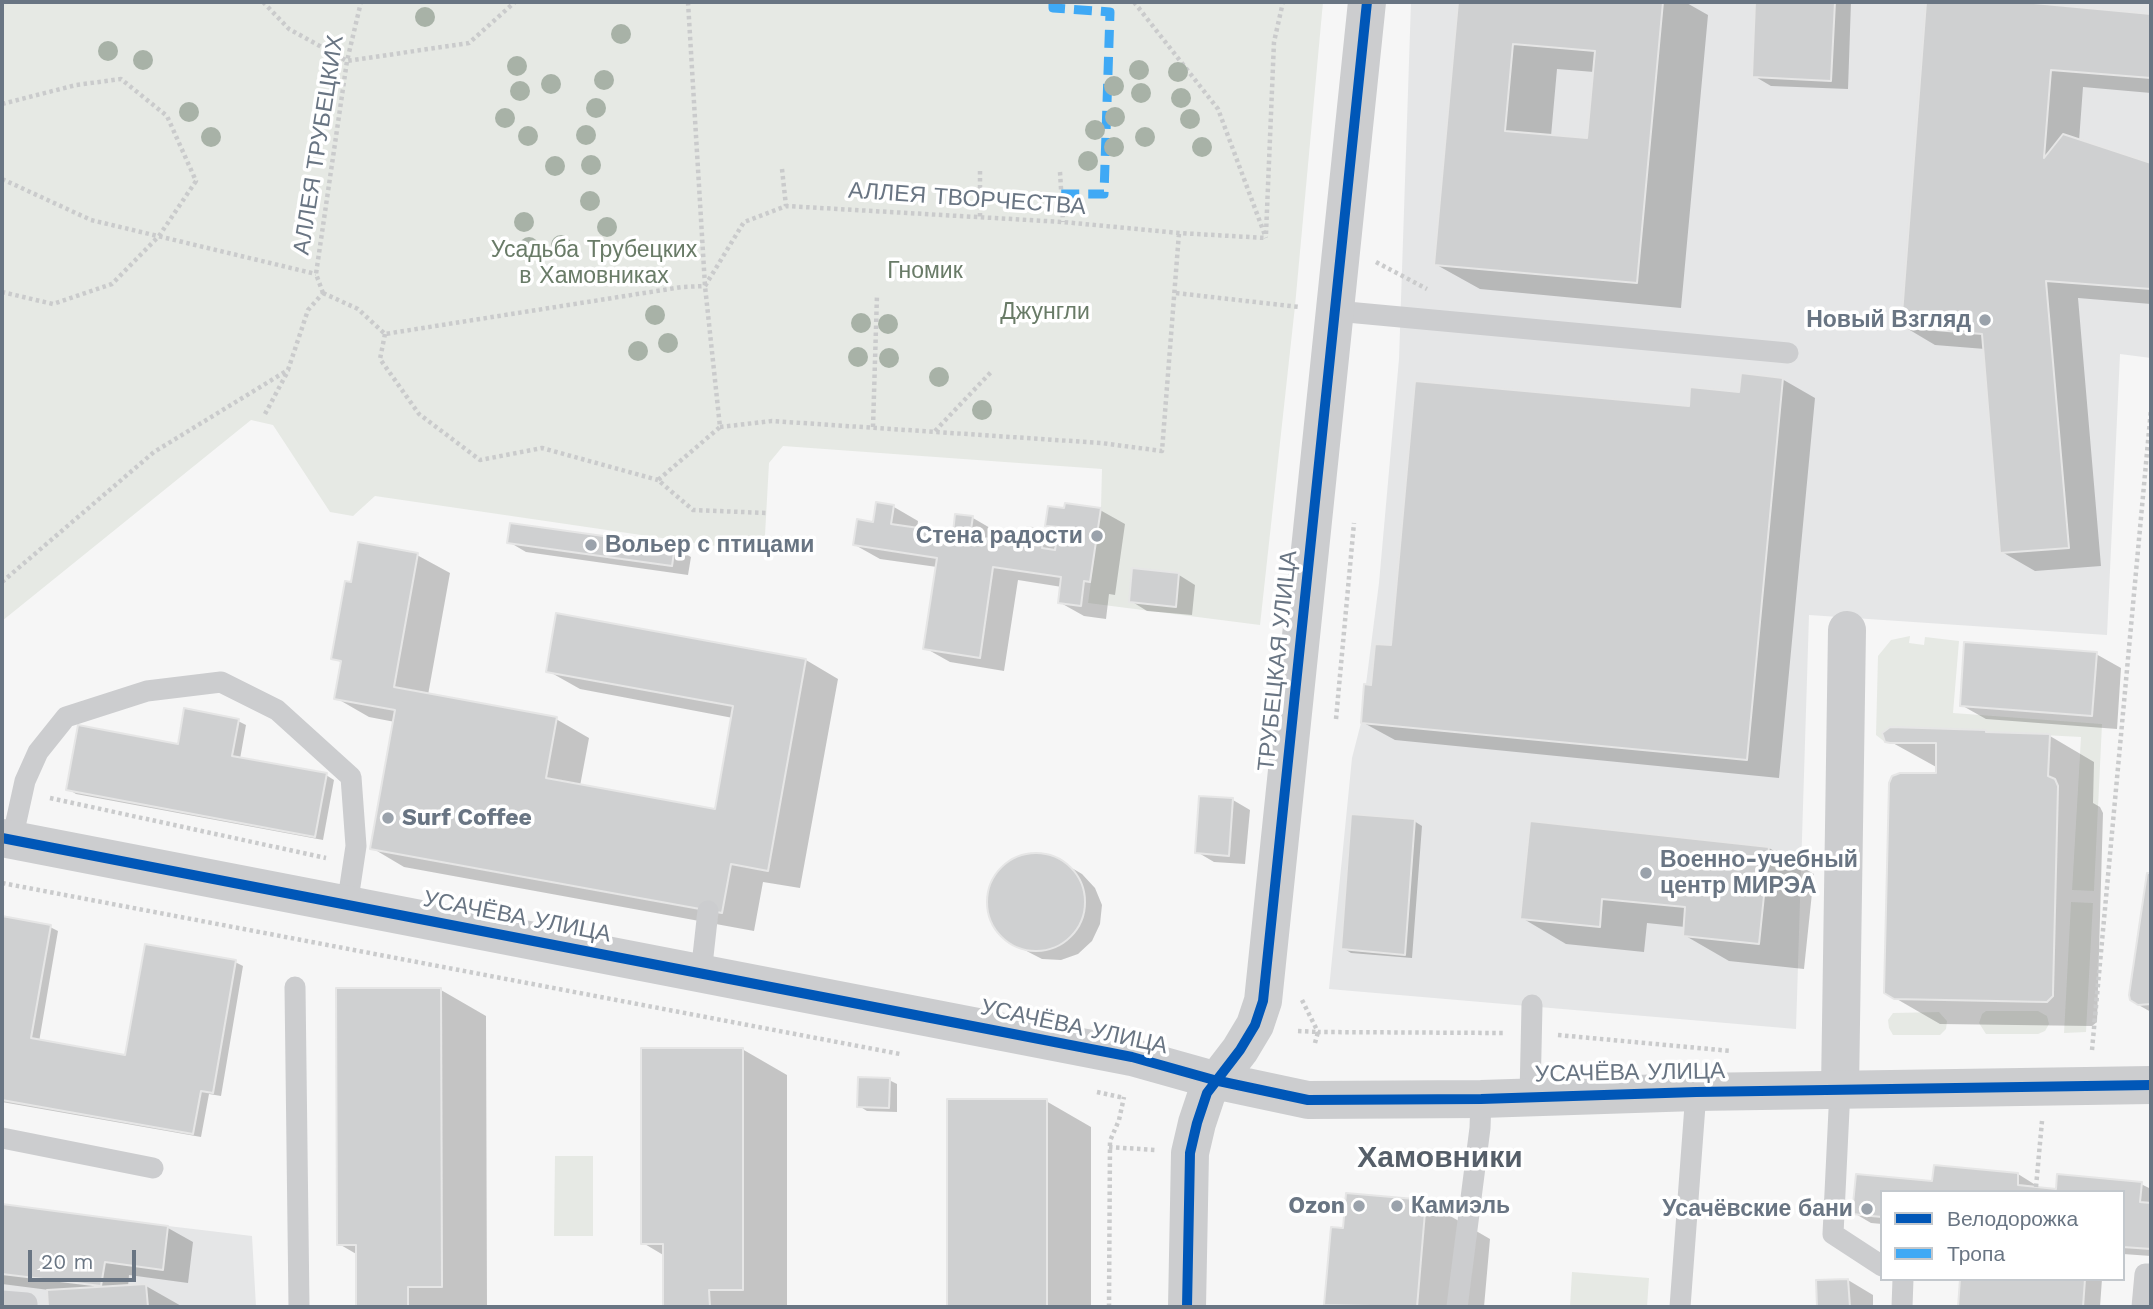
<!DOCTYPE html>
<html>
<head>
<meta charset="utf-8">
<style>
	body { margin:0 }
	#map { position:relative; width:2153px; height:1309px; overflow:hidden; background:#f6f6f6; font-family:"Work Sans",sans-serif }
	canvas { display:block }
	.frame { position:absolute; inset:0; border:4px solid #697583; pointer-events:none }
	.legend { position:absolute; left:1880px; top:1190px; width:245px; height:91px; box-sizing:border-box; background:#fff; border:2px solid #c3c8cd; margin:0; padding:9px 12px; list-style:none; font-size:21px; color:#697583 }
	.legend li { display:flex; align-items:center; gap:14px; height:35px }
	.legend b { width:35px; border:2px solid #c3c8cd }
	.scale { position:absolute; left:28px; top:1250px; width:108px; height:32px; box-sizing:border-box; border:4px solid #697583; border-top:0; padding-left:9px; font-size:21px; line-height:24px; white-space:nowrap; color:#697583; -webkit-text-stroke:5px #fff; paint-order:stroke }
</style>
</head>
<body>
<div id="map">
<canvas width="2153" height="1309"></canvas>
<div class="frame"></div>
<ul class="legend">
<li><b style="height:9px;background:#0057b8"></b>Велодорожка</li>
<li><b style="height:9px;background:#3fa9f5"></b>Тропа</li>
</ul>
<div class="scale">20 m</div>
</div>
<script>
const c = document.querySelector('canvas').getContext('2d');
c.lineJoin = 'round';
function paint(path, color) {
  c.fillStyle = color;
  c.fill(path, 'evenodd');
}
function shape(rows) {
  const path = new Path2D();
  for (const r of rows) {
    if (r.length === 3) {
      path.moveTo(r[0] + r[2], r[1]);
      path.arc(r[0], r[1], r[2], 0, 2 * Math.PI);
      continue;
    }
    path.moveTo(r[0], r[1]);
    for (let i = 2; i < r.length; i += 2) path.lineTo(r[i], r[i + 1]);
  }
  return path;
}
function strokePath(path, color, width, dash) {
  c.strokeStyle = color;
  c.lineWidth = width;
  c.lineCap = dash ? 'butt' : 'round';
  c.setLineDash(dash || []);
  c.stroke(path);
}
function drawText(font, color, halo, rows, align = 'center') {
  c.font = font + ' "Work Sans",sans-serif';
  c.lineWidth = 7;
  c.setLineDash([]);
  c.textBaseline = 'middle';
  c.strokeStyle = halo;
  c.fillStyle = color;
  for (const [text, x, y, turn = 0] of rows) {
    c.save();
    c.translate(x, y);
    c.rotate((+turn || 0) * Math.PI / 180);
    c.textAlign = isNaN(turn) ? turn : align;
    if (halo) c.strokeText(text, 0, 0);
    c.fillText(text, 0, 0);
    c.restore();
  }
}
paint(shape([
	[1411,2,2151,2,2151,358,2120,354,2107,635,1809,615,1796,1029,1329,989,1352,758,1361,723,1379,583,1399,359],
	[168,1226,252,1236,256,1307,2,1307,2,1274,101,1286,105,1262,163,1269]
]), '#e5e6e7');
paint(shape([
	[2,2,1323,2,1295,306,1260,625,1088,603,1101,508,1102,469,783,446,769,463,764,553,375,496,353,516,330,512,273,425,251,420,2,621],
	[1910,636,1909,643,1924,645,1925,637,1959,641,1953,713,2102,724,2094,891,2072,890,2081,737,1986,732,1986,730,1890,727,1882,733,1885,742,1876,735,1878,656,1891,640],
	[2071,902,2093,903,2086,1032,2064,1033],
	[1986,1011,2038,1011,2047,1016,2049,1024,2045,1031,2038,1034,1986,1034,1979,1023,1982,1014],
	[1939,1012,1947,1021,1946,1029,1940,1035,1893,1035,1889,1028,1888,1020,1893,1013],
	[555,1156,593,1156,593,1236,554,1236],
	[1572,1272,1649,1278,1647,1307,1570,1307]
]), '#e6e9e4');
paint(shape([
	[1460,2,1685,2,1708,15,1681,308,1480,289,1435,264],
	[1557,69,1594,72,1588,140,1551,136],
	[1757,2,1851,2,1848,89,1771,86,1754,76],
	[1928,2,2030,2,2038,6,2151,16,2151,93,2083,87,2079,141,2151,165,2151,304,2078,298,2101,566,2035,571,2002,552,1985,349,1935,345,1903,326],
	[1782,379,1815,398,1779,778,1395,740,1362,722,1373,686,1690,408],
	[894,507,918,521,917,530,954,535,973,518,997,532,996,541,1026,546,1044,532,1059,540,1060,532,1047,525,1100,510,1125,524,1115,595,1109,594,1106,619,1084,616,1059,602,1062,587,1018,580,1004,671,950,662,925,648,937,567,880,559,855,545],
	[509,542,674,548,691,557,688,575,526,552],
	[417,555,450,573,428,695,556,719,589,738,580,786,716,811,733,718,580,689,548,671,806,660,838,679,800,888,763,882,754,931,404,867,372,848,395,722,369,717,336,698,343,663,333,658,352,584],
	[1179,575,1195,585,1192,615,1147,611,1131,601],
	[2096,654,2121,668,2117,729,1986,719,1961,705],
	[238,721,246,725,240,759,326,775,334,780,323,840,76,794,68,789],
	[1986,731,1990,734,2050,736,2094,762,2093,803,2100,807,2103,813,2097,1022,2092,1026,1940,1024,1895,998,1938,768,1891,742],
	[1201,798,1233,800,1250,810,1245,864,1214,862,1197,852],
	[1414,821,1422,826,1412,958,1351,953,1343,948],
	[1532,823,1769,848,1814,874,1804,969,1729,961,1684,935,1685,927,1647,923,1644,952,1566,944,1522,918],
	[1029,854,1048,856,1065,864,1082,874,1095,888,1102,905,1100,924,1092,941,1078,954,1061,960,1042,959,1007,941,995,927,988,909,989,891,997,874,1011,861],
	[2149,875,2151,875,2151,1012,2135,1003],
	[2,918,50,927,58,931,39,1042,126,1057,235,962,243,966,221,1096,209,1094,201,1137,2,1102],
	[441,990,486,1016,487,1307,358,1307,358,1255,339,1244],
	[742,1049,787,1075,787,1307,665,1307,665,1256,643,1243],
	[889,1080,897,1084,897,1112,867,1111,859,1106],
	[948,1101,1046,1101,1091,1127,1091,1307,949,1307],
	[2018,1174,2034,1184,2034,1188,2057,1191,2141,1184,2151,1189,2151,1256,2123,1254,2123,1192,1882,1192,1882,1224,1871,1223,1854,1213,1858,1176,1934,1183],
	[1426,1202,1490,1239,1484,1307,1331,1307,1326,1304,1344,1229],
	[2,1206,168,1228,193,1242,188,1283,129,1275,128,1287,146,1286,183,1307,50,1307,49,1290,2,1284],
	[1962,1279,2102,1279,2100,1307,1960,1307],
	[1848,1280,1873,1295,1873,1307,1819,1307,1818,1282]
]), '#0003');
const building = shape([
	[1458,2,1663,2,1637,283,1434,265,1458,2],
	[1513,44,1595,51,1587,138,1505,131,1513,44],
	[1755,2,1835,2,1831,81,1752,77,1755,2],
	[1926,2,2023,2,2151,14,2151,78,2051,70,2044,158,2063,134,2151,163,2151,289,2046,281,2069,548,2000,553,1982,334,1901,327,1926,2],
	[1741,373,1783,378,1747,760,1361,723,1364,684,1371,685,1375,644,1391,645,1415,381,1689,406,1690,387,1739,392,1741,373],
	[876,502,894,505,891,524,953,533,955,514,973,516,970,536,1024,544,1027,527,1044,530,1042,548,1055,550,1059,527,1045,526,1048,506,1064,508,1065,503,1101,508,1090,582,1084,581,1081,606,1058,603,1061,577,993,567,980,658,923,649,937,558,853,545,857,519,873,522,876,502],
	[510,523,675,546,672,566,507,543,510,523],
	[358,542,418,553,394,687,557,717,546,778,715,809,733,706,546,672,556,613,806,659,768,871,731,864,722,913,370,849,395,710,334,699,341,661,331,659,345,581,351,582,358,542],
	[1132,568,1179,573,1176,607,1129,602,1132,568],
	[1964,642,2097,652,2092,716,1960,706,1964,642],
	[184,708,239,719,232,756,327,773,315,837,66,790,78,725,178,744,184,708],
	[1890,727,1986,730,1986,732,2050,734,2048,776,2055,779,2058,786,2053,992,2053,996,2047,1002,1894,999,1884,993,1889,783,1892,776,1900,773,1936,773,1936,743,1890,743,1885,742,1882,733,1890,727],
	[1199,796,1233,798,1229,856,1195,853,1199,796],
	[1351,814,1415,819,1405,955,1341,949,1351,814],
	[1530,821,1769,847,1759,944,1683,936,1685,907,1602,899,1600,927,1520,919,1530,821],
	[1036,902,49],
	[2147,873,2151,873,2151,1004,2138,1005,2130,1000,2129,995,2147,873],
	[2,916,51,925,31,1038,125,1055,145,944,236,960,213,1093,201,1091,193,1134,2,1100,2,916],
	[336,988,441,988,442,1287,408,1287,408,1307,356,1307,356,1245,337,1245,336,988],
	[641,1048,743,1048,743,1290,709,1290,710,1307,663,1307,663,1244,641,1244,641,1048],
	[858,1077,890,1078,889,1108,857,1107,858,1077],
	[947,1099,1047,1099,1047,1307,947,1307,947,1099],
	[1934,1165,2018,1173,2018,1185,2056,1189,2057,1174,2142,1182,2140,1202,2151,1203,2151,1249,2123,1247,2123,1192,1882,1192,1882,1217,1852,1214,1856,1174,1932,1181,1934,1165],
	[1346,1193,1426,1200,1417,1307,1324,1305,1331,1227,1343,1228,1346,1193],
	[2,1204,168,1226,163,1270,105,1262,101,1286,2,1274,2,1204],
	[1848,1279,1850,1307,1817,1307,1816,1280,1848,1279],
	[1960,1279,2085,1279,2083,1307,1958,1307,1960,1279],
	[146,1284,148,1307,48,1307,47,1290,146,1284]
]);
paint(building, '#cfd0d1');
strokePath(building, '#e6e6e6', 2);
strokePath(shape([
	[263,2,289,29,347,61,469,43,515,2],
	[688,2,705,286,720,427,658,480,693,510,766,513],
	[1134,2,1218,109,1266,238],
	[2,104,76,85,121,79,167,116,196,181,159,236,112,284,53,304,2,292],
	[782,169,786,206],
	[980,171,980,217],
	[1060,172,1063,222],
	[2,179,91,220,316,274],
	[1266,234,1274,42,1283,2],
	[1376,262,1427,289],
	[705,286,744,222,786,206,1063,222,1179,233,1266,238],
	[323,293,358,309,385,334,682,287,705,286],
	[323,293,316,274,347,61,361,2],
	[1176,293,1299,307],
	[385,334,380,359,419,414,480,460,542,448,658,480],
	[265,414,288,371],
	[720,427,772,421,1101,443,1162,451,1179,233],
	[873,427,877,295],
	[935,431,992,371],
	[2,582,154,452,288,370,308,310,323,293],
	[1336,719,1354,523],
	[50,798,326,858],
	[2,883,900,1054],
	[1302,1000,1318,1032,1504,1033],
	[1298,1031,1318,1032,1315,1043],
	[1558,1035,1731,1051],
	[2092,1050,2151,409],
	[1097,1092,1124,1098],
	[1109,1147,1155,1150],
	[2036,1187,2042,1121],
	[1109,1307,1110,1141,1119,1120,1124,1097]
]), '#cacbcc', 4.5, [3.5, 3.5]);
strokePath(shape([
	[1336,311,1788,353],
	[12,840,25,781,38,752,66,717,147,691,221,682,277,710,351,777,356,846,347,906],
	[701,974,708,911],
	[295,987,299,1307],
	[1840,1089,1833,1234,1882,1266],
	[1530,1096,1532,1005],
	[2,1138,153,1168],
	[2,1301,27,1303,27,1307],
	[1457,1307,1480,1128,1481,1099],
	[1680,1307,1696,1092],
	[1902,1307,1903,1279],
	[2142,1307,2145,1274,2151,1274]
]), '#cccdcf', 21);
strokePath(shape([
	[1840,1089,1847,630]
]), '#cccdcf', 38);
strokePath(shape([
	[2,838,1132,1057,1214,1080,1308,1100,1481,1099,1696,1092,2151,1085],
	[1187,1307,1190,1153,1197,1123,1207,1093,1240,1050,1255,1025,1263,1001,1367,2]
]), '#cccdcf', 38);
strokePath(shape([
	[1053,2,1053,8,1110,12,1104,194,1061,194]
]), '#3fa9f5', 9, [18, 9]);
strokePath(shape([
	[2,838,1132,1057,1214,1080,1308,1100,1481,1099,1696,1092,2151,1085],
	[1187,1307,1190,1153,1197,1123,1207,1093,1240,1050,1255,1025,1263,1001,1367,2]
]), '#0057b8', 10);
c.fillStyle = '#a8b2a7';
for (const [x, y] of [
	[425,17],
	[621,34],
	[108,51],
	[143,60],
	[517,66],
	[1139,70],
	[1178,72],
	[604,80],
	[551,84],
	[1114,86],
	[520,91],
	[1141,93],
	[1181,98],
	[596,108],
	[189,112],
	[1115,117],
	[505,118],
	[1190,119],
	[1095,130],
	[586,135],
	[528,136],
	[211,137],
	[1145,137],
	[1114,147],
	[1202,147],
	[1088,161],
	[591,165],
	[555,166],
	[590,201],
	[524,222],
	[607,227],
	[561,245],
	[529,247],
	[655,315],
	[861,323],
	[888,324],
	[668,343],
	[638,351],
	[858,357],
	[889,358],
	[939,377],
	[982,410]
]) {
  c.beginPath();
  c.arc(x, y, 10, 0, 2 * Math.PI);
  c.fill();
}
for (const [x, y, r, color] of [
	[1985,320,7,"#9aa2ab"],
	[1097,536,7,"#9aa2ab"],
	[591,545,7,"#9aa2ab"],
	[388,818,7,"#9aa2ab"],
	[1646,873,7,"#9aa2ab"],
	[1359,1206,7,"#9aa2ab"],
	[1397,1206,7,"#9aa2ab"],
	[1867,1209,7,"#9aa2ab"]
]) {
  const dot = new Path2D();
  dot.arc(x, y, r, 0, 2 * Math.PI);
  c.fillStyle = color;
  c.fill(dot);
  strokePath(dot, '#fff', 2.5);
}
drawText('23px', '#697583', '#fff', [
	["АЛЛЕЯ ТРУБЕЦКИХ",319,145,-81],
	["АЛЛЕЯ ТВОРЧЕСТВА",967,199,4],
	["ТРУБЕЦКАЯ УЛИЦА",1278,661,-84],
	["УСАЧЁВА УЛИЦА",517,917,11],
	["УСАЧЁВА УЛИЦА",1074,1027,12],
	["УСАЧЁВА УЛИЦА",1630,1073,-1]
]);
drawText('23px', '#697b67', '#fff', [
	["Усадьба Трубецких",594,250],
	["в Хамовниках",594,276],
	["Гномик",925,271],
	["Джунгли",1045,312]
]);
drawText('bold 23px', '#697583', '#fff', [
	["Новый Взгляд",1971,320],
	["Стена радости",1083,536],
	["Вольер с птицами",605,545,"left"],
	["Surf Coffee",402,818,"left"],
	["Военно-учебный",1660,860,"left"],
	["центр МИРЭА",1660,886,"left"],
	["Ozon",1345,1206],
	["Камиэль",1411,1206,"left"],
	["Усачёвские бани",1853,1209]
], 'right');
drawText('bold 30px', '#565f69', '#fff', [
	["Хамовники",1440,1158]
]);
</script>
</body>
</html>
